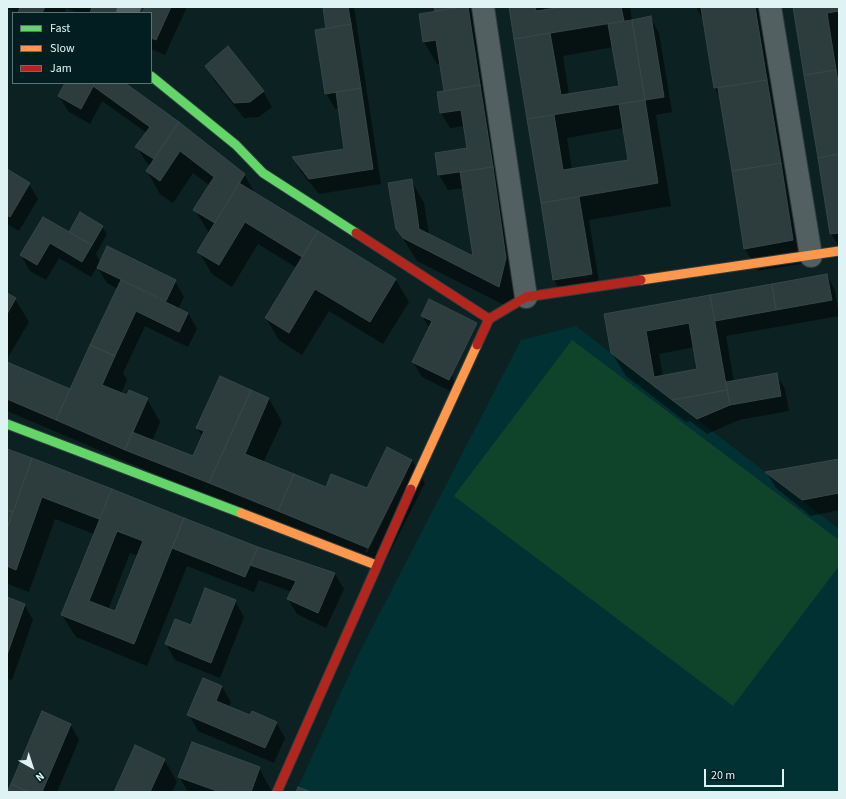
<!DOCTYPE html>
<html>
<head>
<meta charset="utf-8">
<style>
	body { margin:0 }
	#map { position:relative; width:846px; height:799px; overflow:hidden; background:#0c2122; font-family:"Source Sans 3",sans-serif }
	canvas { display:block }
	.frame { position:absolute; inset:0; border:8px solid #dff3f4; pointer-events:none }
	.legend { position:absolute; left:12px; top:12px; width:140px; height:72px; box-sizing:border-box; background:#031e20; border:1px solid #5b7375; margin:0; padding:5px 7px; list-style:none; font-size:12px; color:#dff3f4 }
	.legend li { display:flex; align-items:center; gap:8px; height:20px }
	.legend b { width:20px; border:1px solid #5b7375 }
	.north { position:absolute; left:12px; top:747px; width:40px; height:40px; -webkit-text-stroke:3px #031e20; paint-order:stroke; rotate:141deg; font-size:11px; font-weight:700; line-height:16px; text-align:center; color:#dff3f4 }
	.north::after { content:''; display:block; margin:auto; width:14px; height:18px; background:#dff3f4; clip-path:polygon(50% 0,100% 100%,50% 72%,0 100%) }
	.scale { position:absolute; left:704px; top:769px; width:80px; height:18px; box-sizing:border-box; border:2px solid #dff3f4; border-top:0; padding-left:5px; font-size:12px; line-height:14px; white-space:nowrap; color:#dff3f4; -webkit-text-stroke:3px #031e20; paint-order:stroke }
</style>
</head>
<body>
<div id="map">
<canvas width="846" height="799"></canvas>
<div class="frame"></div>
<ul class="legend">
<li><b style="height:5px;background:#63d668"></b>Fast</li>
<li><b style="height:5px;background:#ff974d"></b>Slow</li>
<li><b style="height:5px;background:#b3261e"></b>Jam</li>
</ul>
<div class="north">N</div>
<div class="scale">20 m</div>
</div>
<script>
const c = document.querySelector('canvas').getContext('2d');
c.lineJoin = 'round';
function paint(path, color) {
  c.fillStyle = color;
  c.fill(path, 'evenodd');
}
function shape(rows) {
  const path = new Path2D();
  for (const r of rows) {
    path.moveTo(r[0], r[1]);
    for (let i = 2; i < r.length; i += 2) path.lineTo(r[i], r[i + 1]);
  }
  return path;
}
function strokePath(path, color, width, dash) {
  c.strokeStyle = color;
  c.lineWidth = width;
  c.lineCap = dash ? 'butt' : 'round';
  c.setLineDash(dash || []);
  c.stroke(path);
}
paint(shape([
	[576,326,839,529,839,792,296,792,358,655,521,340]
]), '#023134');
paint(shape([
	[572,340,839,540,839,566,733,706,454,496]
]), '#0f442b');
paint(shape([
	[7,7,142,7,139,13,78,13,66,8,64,13,19,13,19,12,7,9],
	[146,7,187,7,165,55,151,49,151,13,143,13],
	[324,7,354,7,381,184,319,194,302,173,293,158,346,149,339,108,335,109,326,93,327,29],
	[435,7,477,7,519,281,512,309,417,261,397,229,411,180,424,203,429,235,474,258,464,188,448,190,439,175,468,149,465,126,450,128,441,113,446,92,441,64,437,64,424,42,436,12],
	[510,7,544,7,544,11,570,7,630,7,632,21,650,17,659,33,672,112,656,115,671,206,589,220,600,289,563,296,554,280],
	[613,47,620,86,569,95,563,56],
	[623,128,629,160,572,170,567,138],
	[696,7,764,7,806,263,758,271,745,249,721,99,715,88,704,21],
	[794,7,839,7,839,247,831,234],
	[206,66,263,91,272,107,259,117,244,118,215,81],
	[66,83,124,83,179,123,244,174,255,194,396,280,409,302,383,344,329,311,302,355,279,340,266,318,297,268,258,244,232,287,212,274,199,252,209,233,195,210,209,185,193,173,173,203,160,194,147,171,151,166,146,162,137,147,147,133,102,101,90,124,68,111,59,96],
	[7,171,29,184,38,199,19,231,7,224],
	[43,218,71,235,102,227,107,234,96,254,100,262,175,281,184,297,178,309,188,313,197,329,188,347,145,326,123,373,127,380,121,394,147,399,160,422,152,441,193,457,203,437,197,428,220,377,269,399,282,422,263,463,326,488,367,489,412,460,425,483,381,570,7,411,7,363,70,391,118,289,107,283,97,267,91,277,59,258,46,280,30,271,21,255],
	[405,472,407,472,367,553,365,552],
	[827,275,835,291,839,316,726,336,734,382,776,374,785,389,789,411,739,420,707,434,690,421,686,422,626,376,612,353,605,315,709,296,711,299],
	[694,347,698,370,663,377,659,354],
	[7,294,15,299,29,322,7,359],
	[430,300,458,395,422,377,413,362,430,329,422,316],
	[7,450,257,548,335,574,344,589,326,628,297,614,288,599,292,592,259,580,254,592,187,566,147,666,76,637,62,615,94,534,55,519,29,592,8,584,7,587],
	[130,553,138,556,115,613,108,610],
	[839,460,839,510,811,516,776,488,767,473],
	[7,598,24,604,33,620,12,680,7,679],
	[235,601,244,617,220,678,175,660,166,644,191,627],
	[222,687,231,702,229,707,250,716,276,722,285,738,274,763,198,731,189,715],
	[70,724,79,740,57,792,8,792],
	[164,759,177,782,172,792,115,792],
	[259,768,272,792,188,792,179,776]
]), '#0007');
const building = shape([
	[20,7,45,7,42,13,18,13,20,7],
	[92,7,120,7,117,13,90,13,92,7],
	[145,7,171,7,156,40,151,38,151,13,142,13,145,7],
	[323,7,348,7,351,24,326,29,323,7],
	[434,7,462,7,435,11,434,7],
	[462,7,468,7,480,85,444,91,436,40,423,42,419,14,462,7],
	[509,7,535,7,536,11,564,7,621,7,624,21,514,39,509,7],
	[708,7,755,7,767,80,714,88,701,8,708,7],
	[793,7,839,7,839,11,827,13,836,70,804,75,793,7],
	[651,16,664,97,645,100,632,20,651,16],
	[632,20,645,100,527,119,514,39,550,33,561,95,619,86,608,24,632,20],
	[351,24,361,88,325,94,315,30,351,24],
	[228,46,264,91,250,102,234,103,205,66,228,46],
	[836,70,839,87,839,154,818,158,804,75,836,70],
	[767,80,781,163,732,171,718,88,767,80],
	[65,83,95,83,81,109,58,96,65,83],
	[95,83,125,83,179,122,154,159,135,147,150,127,93,86,95,83],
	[480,85,493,167,438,175,435,153,467,148,461,110,440,113,437,92,480,85],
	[361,88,373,169,309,179,292,157,344,149,336,92,361,88],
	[645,100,658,183,541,203,527,119,554,115,563,170,628,160,619,104,645,100],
	[179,122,245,174,215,223,193,210,214,177,180,151,160,181,146,171,179,122],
	[839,154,839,233,830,234,818,158,839,154],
	[781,163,793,240,744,249,732,171,781,163],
	[493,167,506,258,499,287,403,238,396,229,388,183,412,179,419,229,473,256,460,172,493,167],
	[7,169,30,183,10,217,7,215,7,169],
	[239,183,318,231,302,257,245,222,219,265,197,252,239,183],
	[579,197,592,274,553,280,541,203,579,197],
	[80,212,103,226,92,245,69,232,80,212],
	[43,217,92,245,82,262,50,243,37,265,20,255,43,217],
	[318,231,396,279,370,322,315,289,289,333,265,318,318,231],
	[107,246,176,280,166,301,97,268,107,246],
	[827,274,832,300,776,310,772,284,827,274],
	[121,280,188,313,179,332,136,311,115,356,90,345,121,280],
	[772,284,776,310,715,321,710,295,772,284],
	[7,293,16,298,7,314,7,293],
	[710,295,727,390,672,400,611,353,604,314,710,295],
	[689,323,697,369,654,377,646,331,689,323],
	[429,299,477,323,449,380,412,362,432,321,421,316,429,299],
	[90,345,115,356,102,385,127,395,129,390,148,398,125,450,56,420,90,345],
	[7,362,70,389,56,420,7,399,7,362],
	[777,373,781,396,730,405,726,382,777,373],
	[220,376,251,390,209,483,125,450,132,432,193,456,204,431,196,428,220,376],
	[251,390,269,398,245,454,294,474,278,511,209,483,251,390],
	[727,390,730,405,697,419,672,400,727,390],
	[387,447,412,460,368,548,278,511,294,474,326,487,331,474,367,488,387,447],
	[7,449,32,458,13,512,7,510,7,449],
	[32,458,112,489,99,519,42,497,16,570,7,566,7,529,32,458],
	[839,459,839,493,802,500,765,472,839,459],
	[112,489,184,518,134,644,61,615,112,489],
	[117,531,143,541,115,611,89,601,117,531],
	[7,510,13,512,7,529,7,510],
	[184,518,258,547,245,577,172,548,184,518],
	[258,547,335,573,318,613,287,599,296,581,250,565,258,547],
	[205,588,236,600,211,663,165,644,175,619,191,625,205,588],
	[7,597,25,604,7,655,7,597],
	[203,678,222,686,216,701,250,715,252,711,277,722,265,748,187,715,203,678],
	[42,711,71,724,42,792,29,792,11,784,42,711],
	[192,742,260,767,251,792,220,792,178,777,192,742],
	[135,745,165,759,150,792,114,792,135,745],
	[11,784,29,792,7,792,11,784],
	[298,787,311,792,296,792,298,787]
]);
paint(building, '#2d3c3c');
strokePath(building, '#374746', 1);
const street = shape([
	[483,7,526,297],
	[770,7,811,256],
	[127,13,130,7]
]);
const fast = shape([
	[151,76,236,145,263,173,356,233],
	[7,424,241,513]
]);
const slow = shape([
	[641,280,839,251],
	[411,489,477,345],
	[241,513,376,565]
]);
const jam = shape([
	[356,233,489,319],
	[477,345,489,319,526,297,641,280],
	[277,792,411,489]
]);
strokePath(street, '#303d3e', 24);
strokePath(fast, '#303d3e', 11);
strokePath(slow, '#303d3e', 11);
strokePath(jam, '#303d3e', 11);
strokePath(street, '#526061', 22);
strokePath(fast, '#63d668', 9);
strokePath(slow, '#ff974d', 9);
strokePath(jam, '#b3261e', 9);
</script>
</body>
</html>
